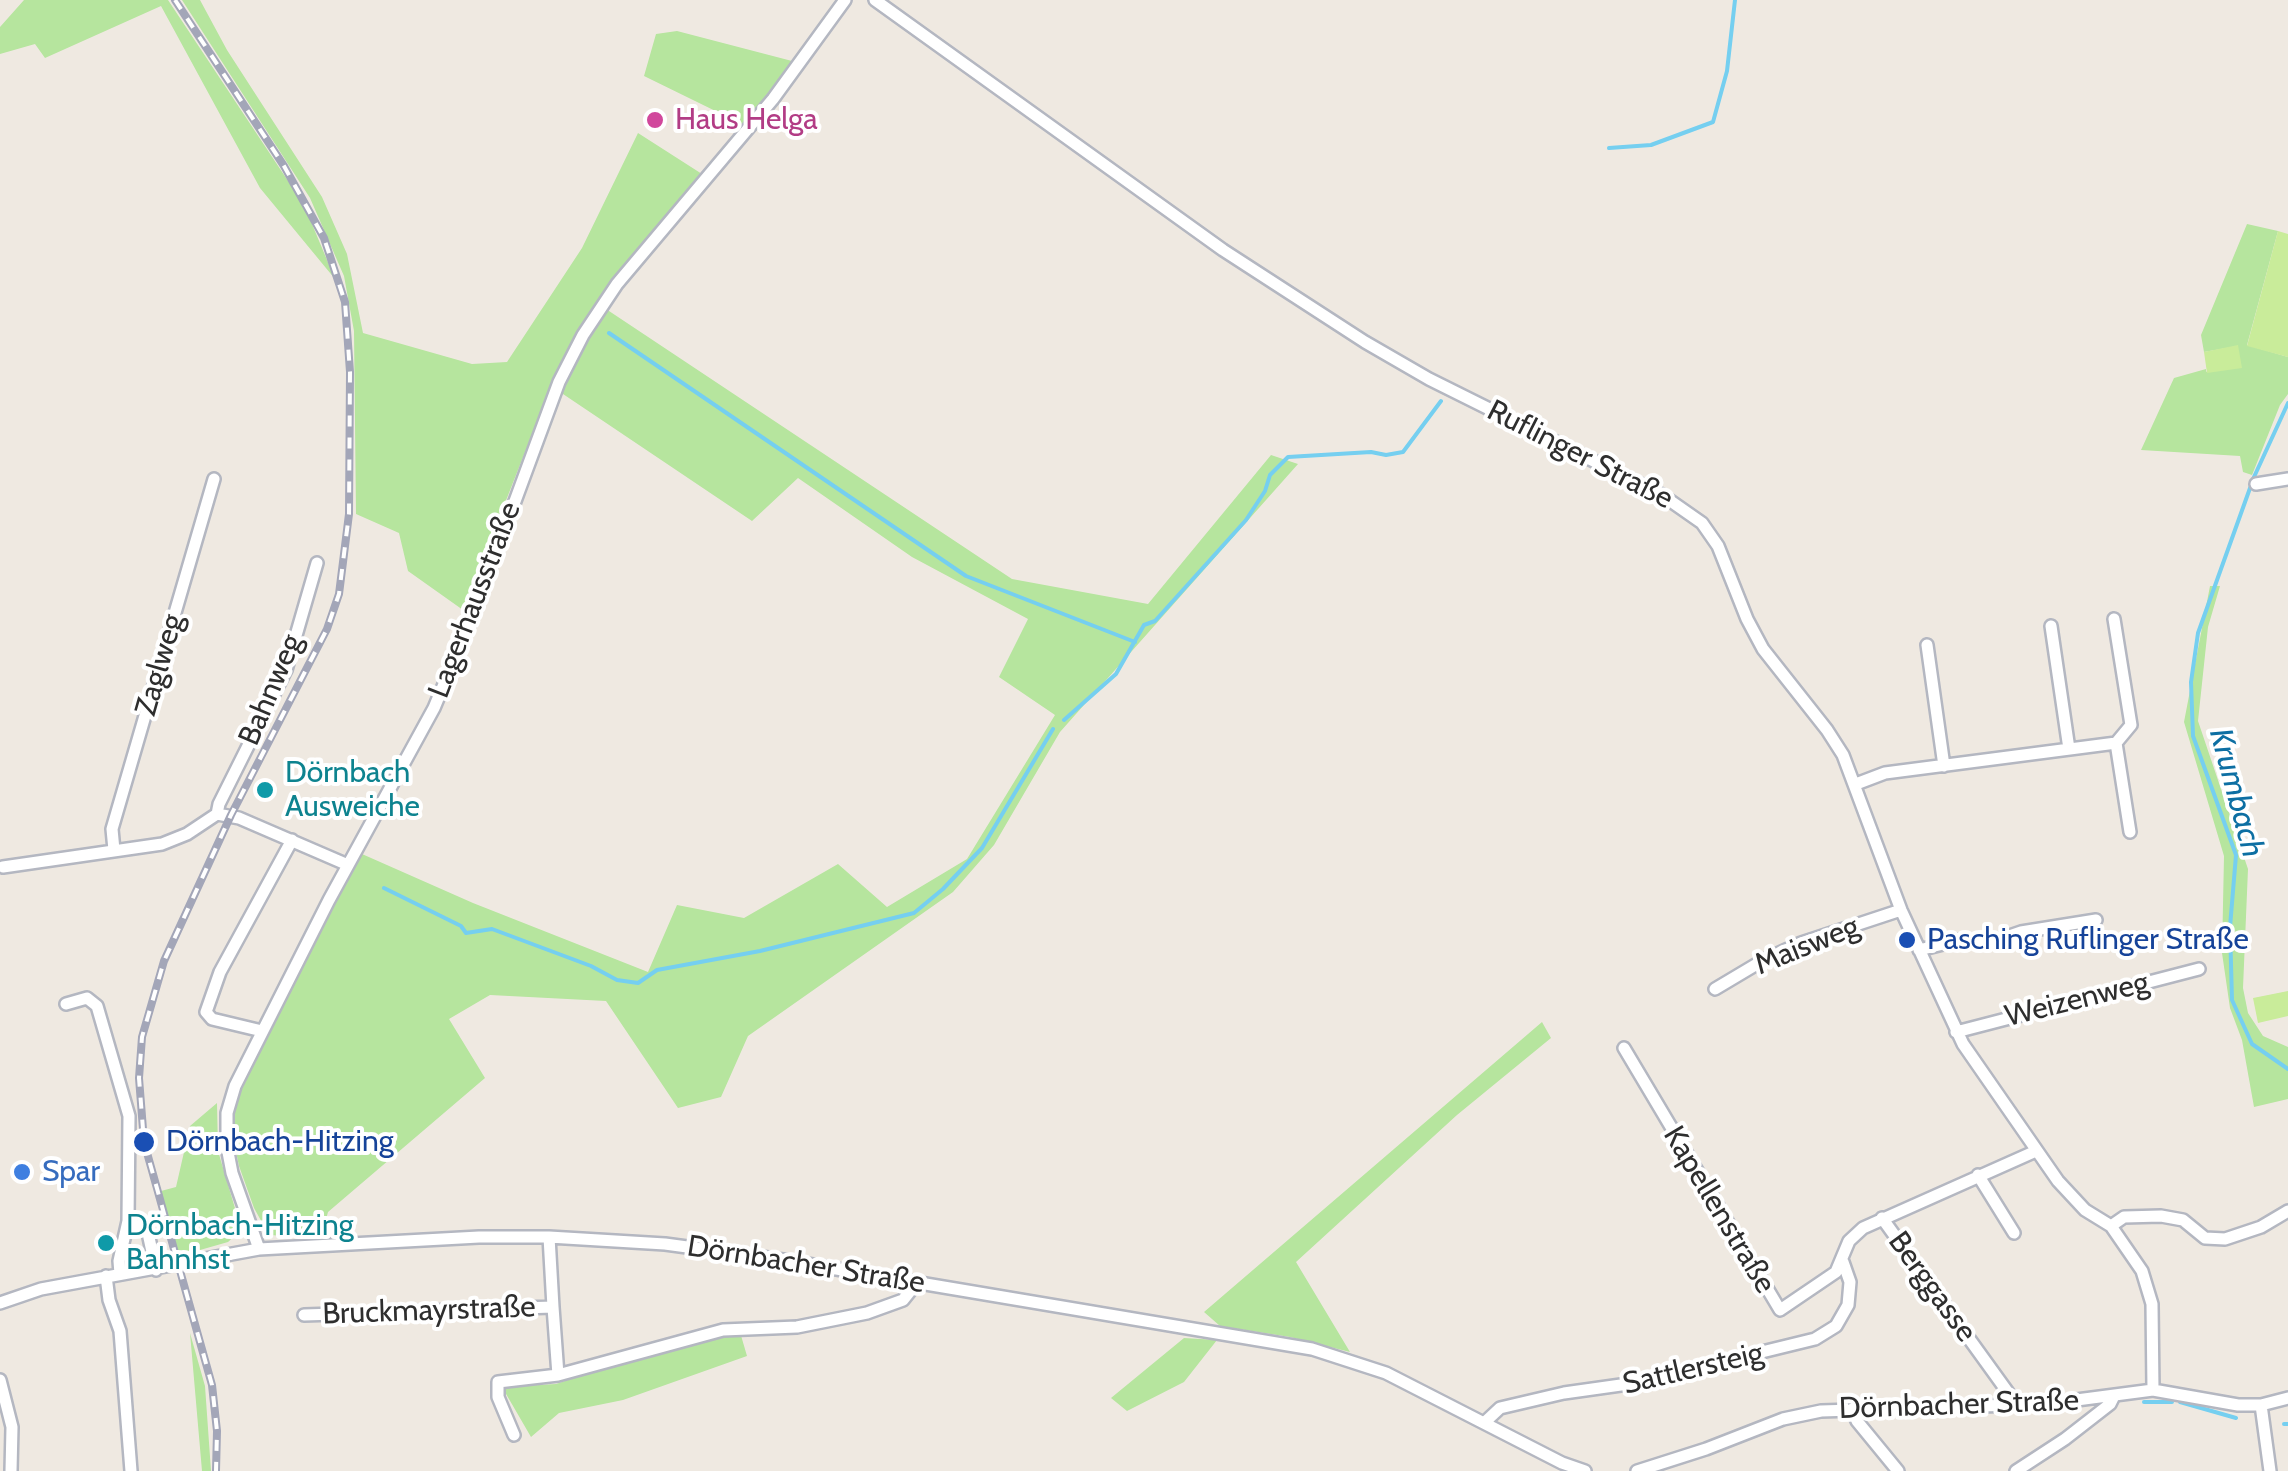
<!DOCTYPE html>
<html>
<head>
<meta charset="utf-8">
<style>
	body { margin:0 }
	canvas { display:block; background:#efe9e1 }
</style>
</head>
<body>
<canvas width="2288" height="1471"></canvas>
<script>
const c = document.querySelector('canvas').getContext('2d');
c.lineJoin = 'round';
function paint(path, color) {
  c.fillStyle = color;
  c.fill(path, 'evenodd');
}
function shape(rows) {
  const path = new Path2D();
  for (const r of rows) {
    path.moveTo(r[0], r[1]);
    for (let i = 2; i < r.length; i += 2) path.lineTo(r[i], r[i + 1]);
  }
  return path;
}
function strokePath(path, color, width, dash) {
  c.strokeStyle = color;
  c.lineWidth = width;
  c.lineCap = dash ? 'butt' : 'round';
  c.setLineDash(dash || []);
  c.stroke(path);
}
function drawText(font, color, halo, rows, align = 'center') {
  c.font = font + ' Cabin,sans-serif';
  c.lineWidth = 8;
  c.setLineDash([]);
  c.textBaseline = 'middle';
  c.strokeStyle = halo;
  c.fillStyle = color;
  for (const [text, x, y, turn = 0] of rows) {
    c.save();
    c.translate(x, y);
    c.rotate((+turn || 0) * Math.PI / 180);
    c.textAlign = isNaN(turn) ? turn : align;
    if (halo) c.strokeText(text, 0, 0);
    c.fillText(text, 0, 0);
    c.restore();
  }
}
paint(shape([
	[24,0,168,0,304,205,335,279,260,188,161,6,45,58,35,44,0,54,0,27],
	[182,0,200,0,227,50,322,197,347,254,363,333,472,364,507,362,582,248,638,133,702,174,624,266,582,325,547,396,463,610,408,571,399,533,356,514,354,331,344,276,310,198],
	[677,31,792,61,744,125,644,76,656,34],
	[2247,224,2278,231,2247,345,2288,357,2288,394,2280,405,2252,475,2243,472,2240,456,2141,450,2174,378,2206,369,2206,372,2238,346,2204,352,2201,335],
	[606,309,1012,579,1148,604,1271,455,1298,464,1060,732,994,845,953,892,748,1036,721,1097,678,1108,606,1001,490,995,449,1019,485,1078,328,1212,321,1238,269,1235,254,1208,239,1166,232,1132,235,1103,318,933,362,854,473,903,648,972,677,905,744,918,838,864,887,907,967,859,1055,715,999,677,1028,619,912,557,798,478,752,521,560,392],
	[2210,586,2220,586,2208,627,2198,721,2248,869,2243,988,2248,1013,2263,1036,2288,1047,2288,1099,2254,1107,2242,1040,2230,1008,2222,953,2224,856,2184,722],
	[1542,1022,1551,1038,1457,1115,1296,1262,1350,1352,1290,1337,1220,1326,1204,1312],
	[217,1103,218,1151,240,1225,237,1234,228,1242,179,1256,161,1191,176,1187,190,1126],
	[740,1332,747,1356,623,1400,559,1413,531,1437,502,1387,556,1384,668,1346],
	[190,1333,205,1386,211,1471,202,1471],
	[1184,1338,1217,1340,1184,1382,1127,1411,1111,1398]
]), '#b6e59e');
paint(shape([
	[2278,231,2288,234,2288,357,2247,346],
	[2238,345,2242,368,2207,373,2204,352],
	[2288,991,2288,1016,2258,1023,2253,998]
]), '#c9ec9a');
strokePath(shape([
	[1609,148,1651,145,1713,122,1727,71,1735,0],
	[609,333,966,576,1135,642],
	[2288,403,2254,477,2198,633,2191,682,2193,736,2236,855,2230,927,2232,1000,2252,1044,2288,1069],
	[1064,720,1116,674,1144,625,1155,621,1246,520,1265,491,1270,475,1288,457,1371,452,1386,455,1403,452,1441,401],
	[384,888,461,926,466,933,492,929,591,966,617,980,638,983,657,970,760,951,914,913,943,889,982,848,1053,729],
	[2144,1402,2172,1402],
	[2180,1402,2236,1418],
	[2284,1424,2288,1424]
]), '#75cff0', 4);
const minor = shape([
	[875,0,1223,250,1365,342,1429,379,1662,495,1702,523,1718,546,1747,619,1763,649,1827,730,1843,755,1901,910,1963,1044,2058,1181,2085,1210,2111,1226,2142,1271,2152,1304,2153,1390],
	[2256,484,2288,479],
	[2051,626,2069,749],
	[1927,645,1944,766],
	[2116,743,2130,832],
	[1856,784,1885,773,2116,743,2131,725,2114,619],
	[217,814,219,804,286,670,317,563],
	[114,850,112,829,214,479],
	[3,867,162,844,187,834,217,814,239,818,348,865],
	[1919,950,1959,940,1992,942,2021,932,2096,920],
	[1715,989,1762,961,1801,943,1901,910],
	[66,1004,87,998,97,1006,129,1116,128,1221,119,1261,120,1274],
	[262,1031,212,1019,206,1012,220,972,292,840],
	[1956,1032,2199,969],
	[1624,1048,1780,1310,1836,1272,1849,1241,1863,1228,2036,1151],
	[1978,1175,2014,1233],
	[1882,1218,2017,1405],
	[128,1221,148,1233,156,1270],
	[2111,1226,2124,1217,2161,1216,2183,1220,2205,1238,2225,1239,2261,1227,2288,1211],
	[259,1249,232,1173,227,1147,227,1113,235,1086,329,900,434,708,473,615,559,382,583,335,617,284,773,99,845,0],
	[106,1276,109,1300,120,1331,131,1471],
	[0,1303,41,1289,259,1249,479,1237,549,1237,665,1244,783,1260,1312,1349,1386,1373,1562,1463,1585,1471],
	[304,1315,553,1307,549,1237],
	[558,1375,723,1330,797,1327,867,1313,903,1300,911,1290,913,1281],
	[0,1380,12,1427,11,1471],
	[2261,1405,2270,1471],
	[1852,1409,1857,1421,1898,1471],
	[1485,1422,1500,1408,1564,1393,1635,1383,1815,1339,1836,1326,1848,1305,1850,1282,1843,1262],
	[514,1435,498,1397,498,1382,558,1375,553,1307],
	[1637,1471,1706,1449,1783,1419,1821,1411,2046,1404,2153,1390,2238,1405,2261,1405,2288,1398],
	[2016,1471,2065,1439,2110,1404,2114,1396]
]);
strokePath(minor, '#b4b7c1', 16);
strokePath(minor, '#fff', 11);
const rail = shape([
	[175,0,284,166,324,238,345,302,350,372,349,514,339,594,327,629,231,815,164,961,142,1037,139,1078,144,1142,212,1385,217,1431,216,1471]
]);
strokePath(rail, '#a3a6b8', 8);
strokePath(rail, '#fff', 4, [11]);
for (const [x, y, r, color] of [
	[655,120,10,"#d1479c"],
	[265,790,10,"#0f9aa8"],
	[1907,940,10,"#1a4fb4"],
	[144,1142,12,"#1a4fb4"],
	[22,1172,10,"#3f7fe0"],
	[106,1243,10,"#0f9aa8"]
]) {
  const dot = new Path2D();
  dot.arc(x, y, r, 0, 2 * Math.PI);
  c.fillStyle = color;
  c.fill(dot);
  strokePath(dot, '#fff', 4);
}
drawText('30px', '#b23c85', '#fff', [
	["Haus Helga",675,120]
], 'left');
drawText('30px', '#2e2e2e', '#fff', [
	["Ruflinger Straße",1580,455,27],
	["Lagerhausstraße",475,600,-69],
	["Zaglweg",160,665,-74],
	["Bahnweg",271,690,-67],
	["Maisweg",1807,946,-22],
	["Weizenweg",2077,1000,-14],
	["Kapellenstraße",1719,1210,59],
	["Dörnbacher Straße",806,1265,9],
	["Berggasse",1932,1287,54],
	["Bruckmayrstraße",429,1311,-2],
	["Sattlersteig",1693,1369,-13],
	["Dörnbacher Straße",1959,1405,-2]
]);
drawText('30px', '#0d838f', '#fff', [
	["Dörnbach",285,773],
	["Ausweiche",285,807],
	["Dörnbach-Hitzing",126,1226],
	["Bahnhst",126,1260]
], 'left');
drawText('30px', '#164399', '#fff', [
	["Pasching Ruflinger Straße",1927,940],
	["Dörnbach-Hitzing",166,1142]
], 'left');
drawText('30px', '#366cbe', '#fff', [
	["Spar",42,1172]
], 'left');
drawText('italic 32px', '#0d6fa3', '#fff', [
	["Krumbach",2236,793,75]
]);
</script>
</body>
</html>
